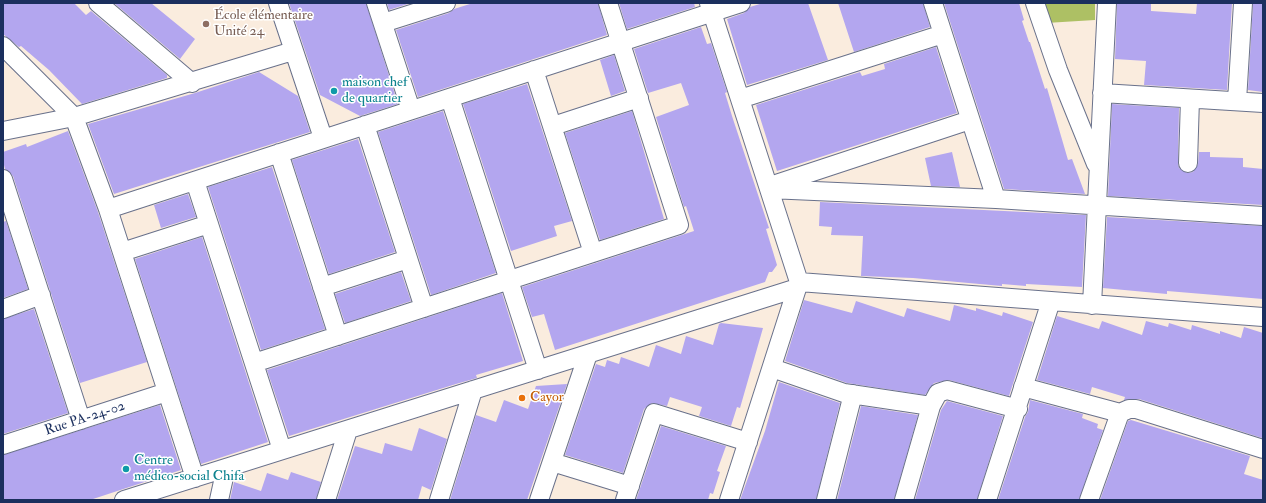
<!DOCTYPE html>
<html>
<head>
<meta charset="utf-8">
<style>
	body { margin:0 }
	#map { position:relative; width:1266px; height:503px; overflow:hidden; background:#faecde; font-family:"IM FELL Double Pica",serif }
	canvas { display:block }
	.frame { position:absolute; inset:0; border:4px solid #1b2f5e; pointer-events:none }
</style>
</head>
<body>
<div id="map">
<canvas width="1266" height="503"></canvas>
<div class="frame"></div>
</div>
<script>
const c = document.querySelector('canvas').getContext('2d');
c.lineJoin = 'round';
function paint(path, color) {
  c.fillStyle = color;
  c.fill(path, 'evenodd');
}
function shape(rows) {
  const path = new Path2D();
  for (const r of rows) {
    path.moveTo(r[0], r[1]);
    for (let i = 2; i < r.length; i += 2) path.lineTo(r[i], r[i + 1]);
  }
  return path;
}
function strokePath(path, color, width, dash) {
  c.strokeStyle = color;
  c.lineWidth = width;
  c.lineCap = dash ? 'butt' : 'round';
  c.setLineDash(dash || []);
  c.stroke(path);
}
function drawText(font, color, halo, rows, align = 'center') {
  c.font = font + ' "IM FELL Double Pica",serif';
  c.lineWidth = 3;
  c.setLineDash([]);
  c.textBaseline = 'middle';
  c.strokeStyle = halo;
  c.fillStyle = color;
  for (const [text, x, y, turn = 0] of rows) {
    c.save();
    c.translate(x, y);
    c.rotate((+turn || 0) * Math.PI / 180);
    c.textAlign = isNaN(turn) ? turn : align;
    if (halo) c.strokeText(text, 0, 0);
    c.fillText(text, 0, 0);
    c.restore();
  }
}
paint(shape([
	[1040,3,1095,3,1095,20,1046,23]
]), '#adc064');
paint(shape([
	[3,3,74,3,86,15,91,11,167,75,167,78,82,104,49,70,21,46,19,47,3,34],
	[114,3,151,3,195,39,180,59],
	[289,3,366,3,398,104,360,116,320,95],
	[387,3,411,3,389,10],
	[473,3,598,3,607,35,418,97,396,30,449,13,454,9],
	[619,3,694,3,695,7,627,29],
	[763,3,808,3,828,60,747,85,727,19,744,13,750,7],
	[838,3,923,3,930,27,854,52],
	[944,3,1019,3,1024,20,1022,21,1029,42,1030,42,1045,89,1047,88,1068,160,1072,159,1085,194,1004,189],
	[1117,3,1151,3,1151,11,1196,14,1197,3,1232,3,1227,90,1144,85,1146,61,1115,59],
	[1253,3,1263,3,1263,92,1248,90],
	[701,27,707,44,711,43,727,92,725,93,732,116,769,228,766,229,777,265,772,272,769,272,765,282,555,350,544,314,532,317,522,287,694,231,686,206,684,207,656,117,689,105,681,83,648,93,634,49],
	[936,47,957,113,777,171,756,105,860,72,862,76,885,69,884,64],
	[614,55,625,91,611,96,600,60],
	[259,72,298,96,310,132,114,194,88,124,195,93],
	[527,84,572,221,554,226,557,236,511,251,463,104],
	[1112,104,1179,108,1178,163,1179,168,1187,173,1193,172,1198,164,1199,152,1210,152,1210,157,1243,158,1243,167,1263,169,1263,205,1108,196],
	[443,111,496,273,431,295,378,132],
	[632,111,664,219,600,240,565,133],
	[68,131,98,212,147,362,80,383,13,176,5,169,3,161,3,152,26,144,27,147],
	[358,139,395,252,329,274,292,160],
	[952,152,960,187,931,186,925,158],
	[272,167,325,329,261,350,208,187],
	[188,194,196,217,161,228,154,205],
	[820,202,1086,215,1082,287,1026,284,1026,286,1002,284,1002,286,913,278,861,276,863,236,831,235,832,227,819,226],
	[1107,217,1263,226,1263,299,1167,291,1167,294,1103,288],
	[6,221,28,289,3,298,3,222],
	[202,237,268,442,201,464,135,259],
	[401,272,411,301,345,323,335,294],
	[502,293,523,361,476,375,477,378,456,384,289,436,267,370],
	[804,300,852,313,856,301,904,317,907,308,950,321,954,305,976,311,976,308,1002,316,1003,312,1033,322,1009,396,949,380,934,383,925,395,847,383,785,361],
	[34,309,68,413,3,434,3,319],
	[1057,316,1099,329,1102,321,1142,335,1146,321,1168,327,1169,323,1191,330,1192,325,1220,334,1220,331,1241,338,1244,327,1263,333,1262,438,1139,399,1124,400,1125,397,1092,387,1090,394,1037,380],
	[721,323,763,328,740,408,737,407,731,426,699,416,702,407,670,397,667,406,652,403,644,409,623,473,565,455,596,364,605,367,607,360,619,364,621,357,649,367,656,345,681,354,686,336,713,345,719,324],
	[779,382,840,403,816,500,740,500,765,431],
	[567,384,527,500,450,500,476,415,496,422,504,400,528,409,536,386],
	[1030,400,1083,414,1082,418,1098,424,1097,428,1103,430,1079,500,998,500,1025,417,1028,412],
	[947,401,1003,416,977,500,915,500,941,410],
	[160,405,181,470,90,500,3,500,3,455],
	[861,406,918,415,894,500,837,500],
	[1131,420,1250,456,1244,474,1263,480,1263,500,1100,500,1128,421],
	[661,426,726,446,717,471,720,472,713,494,710,493,708,500,636,500],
	[419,428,447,439,431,490,422,486,418,500,337,500,355,446,382,454,385,443,412,451],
	[291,472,321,482,316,500,230,500,234,482,261,491,267,473,288,480]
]), '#b3a6ef');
const minor = shape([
	[98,3,192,83],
	[278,3,323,138],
	[376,3,411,110],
	[709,3,799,282,729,500],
	[933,3,996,199],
	[1035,3,1058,70,1096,164],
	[383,23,446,3],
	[3,46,74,117,108,209,195,478],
	[534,70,593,253],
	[1102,93,1263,103],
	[450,98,538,370],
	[740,99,943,34],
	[1237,101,1243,3],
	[365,125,424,308],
	[553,126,639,98],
	[3,131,74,117,293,51],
	[279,153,338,336],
	[1188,163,1190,99],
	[3,179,81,420],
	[195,181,282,450],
	[773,185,970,120],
	[769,189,996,199,1263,216],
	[108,209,741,3],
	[122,252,209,224],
	[799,282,1263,317],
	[322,287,408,259],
	[1092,305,1107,3],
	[3,309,41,295],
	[254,363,679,225,608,3],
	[772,368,844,393,931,406],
	[1023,387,1120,413],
	[3,445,167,392],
	[552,462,630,486],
	[124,500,797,288],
	[219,500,226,468],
	[326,500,348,430],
	[439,500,473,390],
	[539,500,588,354],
	[625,500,654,413,748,442],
	[826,500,853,394],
	[904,500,931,406,938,393,947,390,1018,409],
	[987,500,1051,301],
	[1089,500,1120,413,1129,409,1136,409,1263,449]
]);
strokePath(minor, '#69718b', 20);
strokePath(minor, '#fff', 18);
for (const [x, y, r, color] of [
	[206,24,4,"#8d6e63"],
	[334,91,4,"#0f9aa8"],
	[522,398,4,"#e8710a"],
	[126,469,4,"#0f9aa8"]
]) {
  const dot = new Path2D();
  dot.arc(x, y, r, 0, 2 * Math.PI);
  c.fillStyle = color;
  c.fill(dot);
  strokePath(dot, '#fff', 1.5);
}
drawText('14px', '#785e54', '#fff', [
	["École élémentaire",214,16],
	["Unité 24",214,32]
], 'left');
drawText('14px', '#0d838f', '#fff', [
	["maison chef",342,83],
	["de quartier",342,99],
	["Centre",134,461],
	["médico-social Chifa",134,477]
], 'left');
drawText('14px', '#c56008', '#fff', [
	["Cayor",530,398]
], 'left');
drawText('14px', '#1b2f5e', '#fff', [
	["Rue PA-24-02",85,419,-18]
]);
</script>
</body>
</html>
